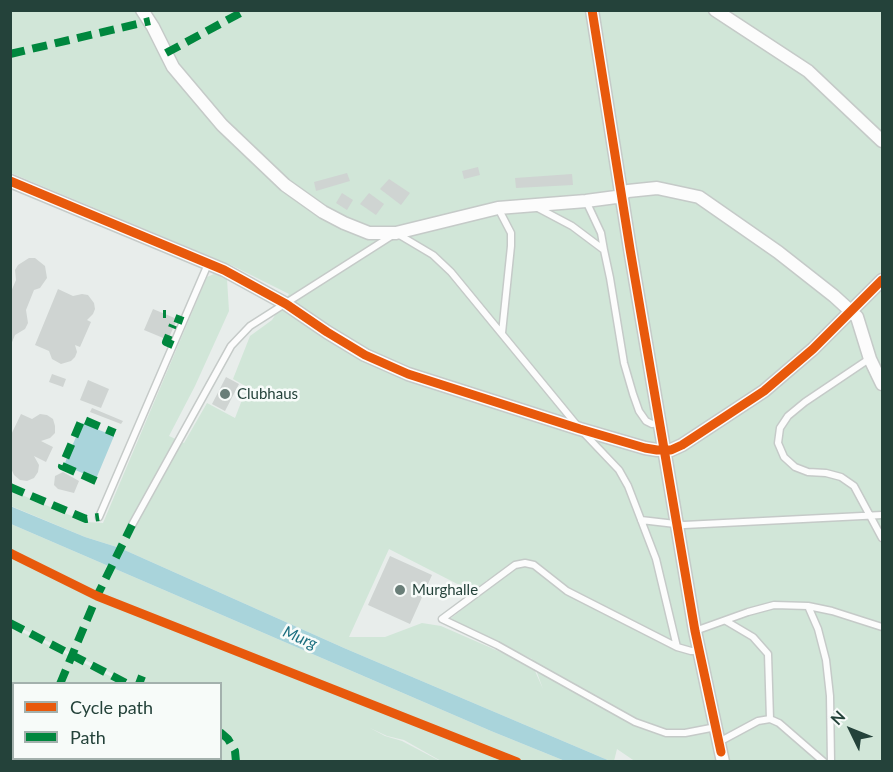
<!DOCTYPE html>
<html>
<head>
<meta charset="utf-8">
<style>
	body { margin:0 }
	#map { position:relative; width:893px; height:772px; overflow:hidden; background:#e8edeb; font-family:Lato,sans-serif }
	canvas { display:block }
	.frame { position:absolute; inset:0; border:12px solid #24423a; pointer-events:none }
	.legend { position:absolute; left:12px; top:682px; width:210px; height:78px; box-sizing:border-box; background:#f7fbf9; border:2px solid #a3b1ad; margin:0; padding:8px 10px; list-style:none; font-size:18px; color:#24423a }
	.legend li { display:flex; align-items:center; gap:12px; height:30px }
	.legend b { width:30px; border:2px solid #a3b1ad }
	.north { position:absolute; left:821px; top:700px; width:60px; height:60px; -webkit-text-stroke:4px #f7fbf9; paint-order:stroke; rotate:313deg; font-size:16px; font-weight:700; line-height:24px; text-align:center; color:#24423a }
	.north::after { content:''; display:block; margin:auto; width:21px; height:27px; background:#24423a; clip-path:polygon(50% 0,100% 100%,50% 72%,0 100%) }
</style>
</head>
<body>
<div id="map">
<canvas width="893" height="772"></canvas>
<div class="frame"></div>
<ul class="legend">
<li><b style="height:8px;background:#e8590c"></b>Cycle path</li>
<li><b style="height:8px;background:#00873e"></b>Path</li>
</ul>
<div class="north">N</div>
</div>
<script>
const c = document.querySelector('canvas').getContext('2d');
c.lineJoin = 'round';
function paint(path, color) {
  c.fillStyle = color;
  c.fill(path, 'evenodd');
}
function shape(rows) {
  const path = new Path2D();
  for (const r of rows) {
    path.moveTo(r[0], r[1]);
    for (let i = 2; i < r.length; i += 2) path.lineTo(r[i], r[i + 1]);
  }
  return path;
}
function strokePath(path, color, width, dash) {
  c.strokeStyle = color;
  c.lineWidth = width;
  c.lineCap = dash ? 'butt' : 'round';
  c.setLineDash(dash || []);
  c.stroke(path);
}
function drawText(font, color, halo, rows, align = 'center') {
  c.font = font + ' Lato,sans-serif';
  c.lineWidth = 5;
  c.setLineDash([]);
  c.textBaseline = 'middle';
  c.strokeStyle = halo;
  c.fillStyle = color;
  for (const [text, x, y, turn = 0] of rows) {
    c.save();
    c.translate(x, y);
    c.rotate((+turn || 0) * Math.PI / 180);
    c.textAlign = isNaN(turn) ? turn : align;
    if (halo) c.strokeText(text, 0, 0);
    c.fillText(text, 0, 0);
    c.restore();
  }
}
paint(shape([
	[11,11,882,11,882,761,636,762,617,749,614,761,610,761,344,648,120,548,85,537,11,506,10,490,86,522,103,523,207,277,214,274,227,279,229,311,195,386,169,436,184,443,207,403,235,418,247,387,233,379,250,336,272,320,289,294,233,266,11,173],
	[389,549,473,592,487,580,494,584,450,619,532,659,543,689,535,671,505,654,441,626,422,623,385,637,349,637],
	[11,524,491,731,565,761,441,761,404,740,387,736,370,728,385,736,402,741,440,761,11,761,10,626,124,683,14,684,14,758,220,758,220,684,131,683,11,623]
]), '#d1e6d8');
paint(shape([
	[82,423,114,436,96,479,64,465],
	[10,506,85,537,120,548,344,648,610,761,565,761,491,731,11,524]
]), '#a9d4db');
paint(shape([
	[478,167,480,175,464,179,462,171],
	[347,173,350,181,316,191,314,182],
	[572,174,573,185,516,188,515,178],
	[389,179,410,193,401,205,380,189],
	[342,193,353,200,347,210,336,203],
	[369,193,384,204,376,215,360,204],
	[29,258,35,258,45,266,47,278,40,288,34,290,26,310,28,323,25,329,15,335,10,347,10,294,16,280,15,270,18,265],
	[58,289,73,296,82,294,88,295,94,303,95,309,93,314,87,320,91,322,80,347,75,345,77,352,75,357,71,361,61,364,52,359,49,351,35,345],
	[153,309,177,319,168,340,144,330],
	[52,374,66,379,63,387,49,382],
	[226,377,239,384,225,411,212,404],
	[88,380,109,389,101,408,80,400],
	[92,408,123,421,121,424,90,412],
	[21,414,32,419,40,414,47,415,53,419,55,426,55,433,50,438,41,441,53,447,46,462,34,456,39,465,38,472,34,478,27,481,20,480,14,475,10,466,10,437],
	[63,472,79,481,74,493,58,489,54,485,55,476],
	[390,556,432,575,410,624,368,605]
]), '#cfd4d2');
const lane = shape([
	[586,201,601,233,604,250],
	[498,208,511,233,511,246,502,333],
	[538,208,572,226,604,250,610,278,624,363,633,394,639,411,646,421,652,424,659,423],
	[869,359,805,402,788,416,780,428,778,443,784,457,795,467,808,472,826,473,841,477,854,486,882,538],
	[99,517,208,264],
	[641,520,684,525,882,515],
	[132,525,231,346,250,326,396,233,433,255,451,272,580,429,619,470,628,486,656,559,677,647,691,651,699,651],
	[808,606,818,629,826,660,830,696,831,762],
	[726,621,753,637,768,654,770,719],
	[695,631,748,612,774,605,808,606,832,611,882,627],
	[677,647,567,591,534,565,525,563,515,565,442,619,497,645,635,722,666,733,685,733,716,727],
	[719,742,758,721,770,719,779,723,824,762]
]);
const street = shape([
	[142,10,153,27,173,67,222,125,285,185,323,212,344,223,369,233,396,233,498,208,586,201,616,197,628,191,657,188,699,197,778,252,834,296,857,317,870,359,882,384],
	[592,10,630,249,695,631,723,762],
	[715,10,808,71,882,141],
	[10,181,224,270,286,304,327,332,365,355,408,374,580,429,645,448,657,450,671,450,682,445,764,391,813,349,882,280]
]);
strokePath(lane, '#c5cac8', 9);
strokePath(street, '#c5cac8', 15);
strokePath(lane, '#fcfcfc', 6);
strokePath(street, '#fcfcfc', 12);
strokePath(shape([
	[166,53,246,10],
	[10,54,150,21],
	[163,314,166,314],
	[175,318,183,321],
	[173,345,166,342,173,325],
	[96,481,62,466,82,419,115,433],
	[10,487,86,519,99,517],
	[10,623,128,684],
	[60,684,97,596,132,525],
	[139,684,142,676],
	[220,732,228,739,235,751,236,762],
	[30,762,31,758]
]), '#00873e', 8, [15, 8]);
strokePath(shape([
	[592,10,630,249,695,631,721,752],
	[10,181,224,270,286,304,327,332,365,355,408,374,580,429,645,448,657,450,671,450,682,445,764,391,813,349,882,280],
	[10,553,97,596,517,762]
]), '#e8590c', 9);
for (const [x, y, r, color] of [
	[225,394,6,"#697e78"],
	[400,590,6,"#697e78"]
]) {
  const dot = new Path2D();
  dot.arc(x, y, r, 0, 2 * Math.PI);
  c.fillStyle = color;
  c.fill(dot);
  strokePath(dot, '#f7fbf9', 2);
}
drawText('15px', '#24423a', '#f7fbf9', [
	["Clubhaus",237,394],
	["Murghalle",412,590]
], 'left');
drawText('italic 16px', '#1c6f80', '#f7fbf9', [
	["Murg",300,638,23]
]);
</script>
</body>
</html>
